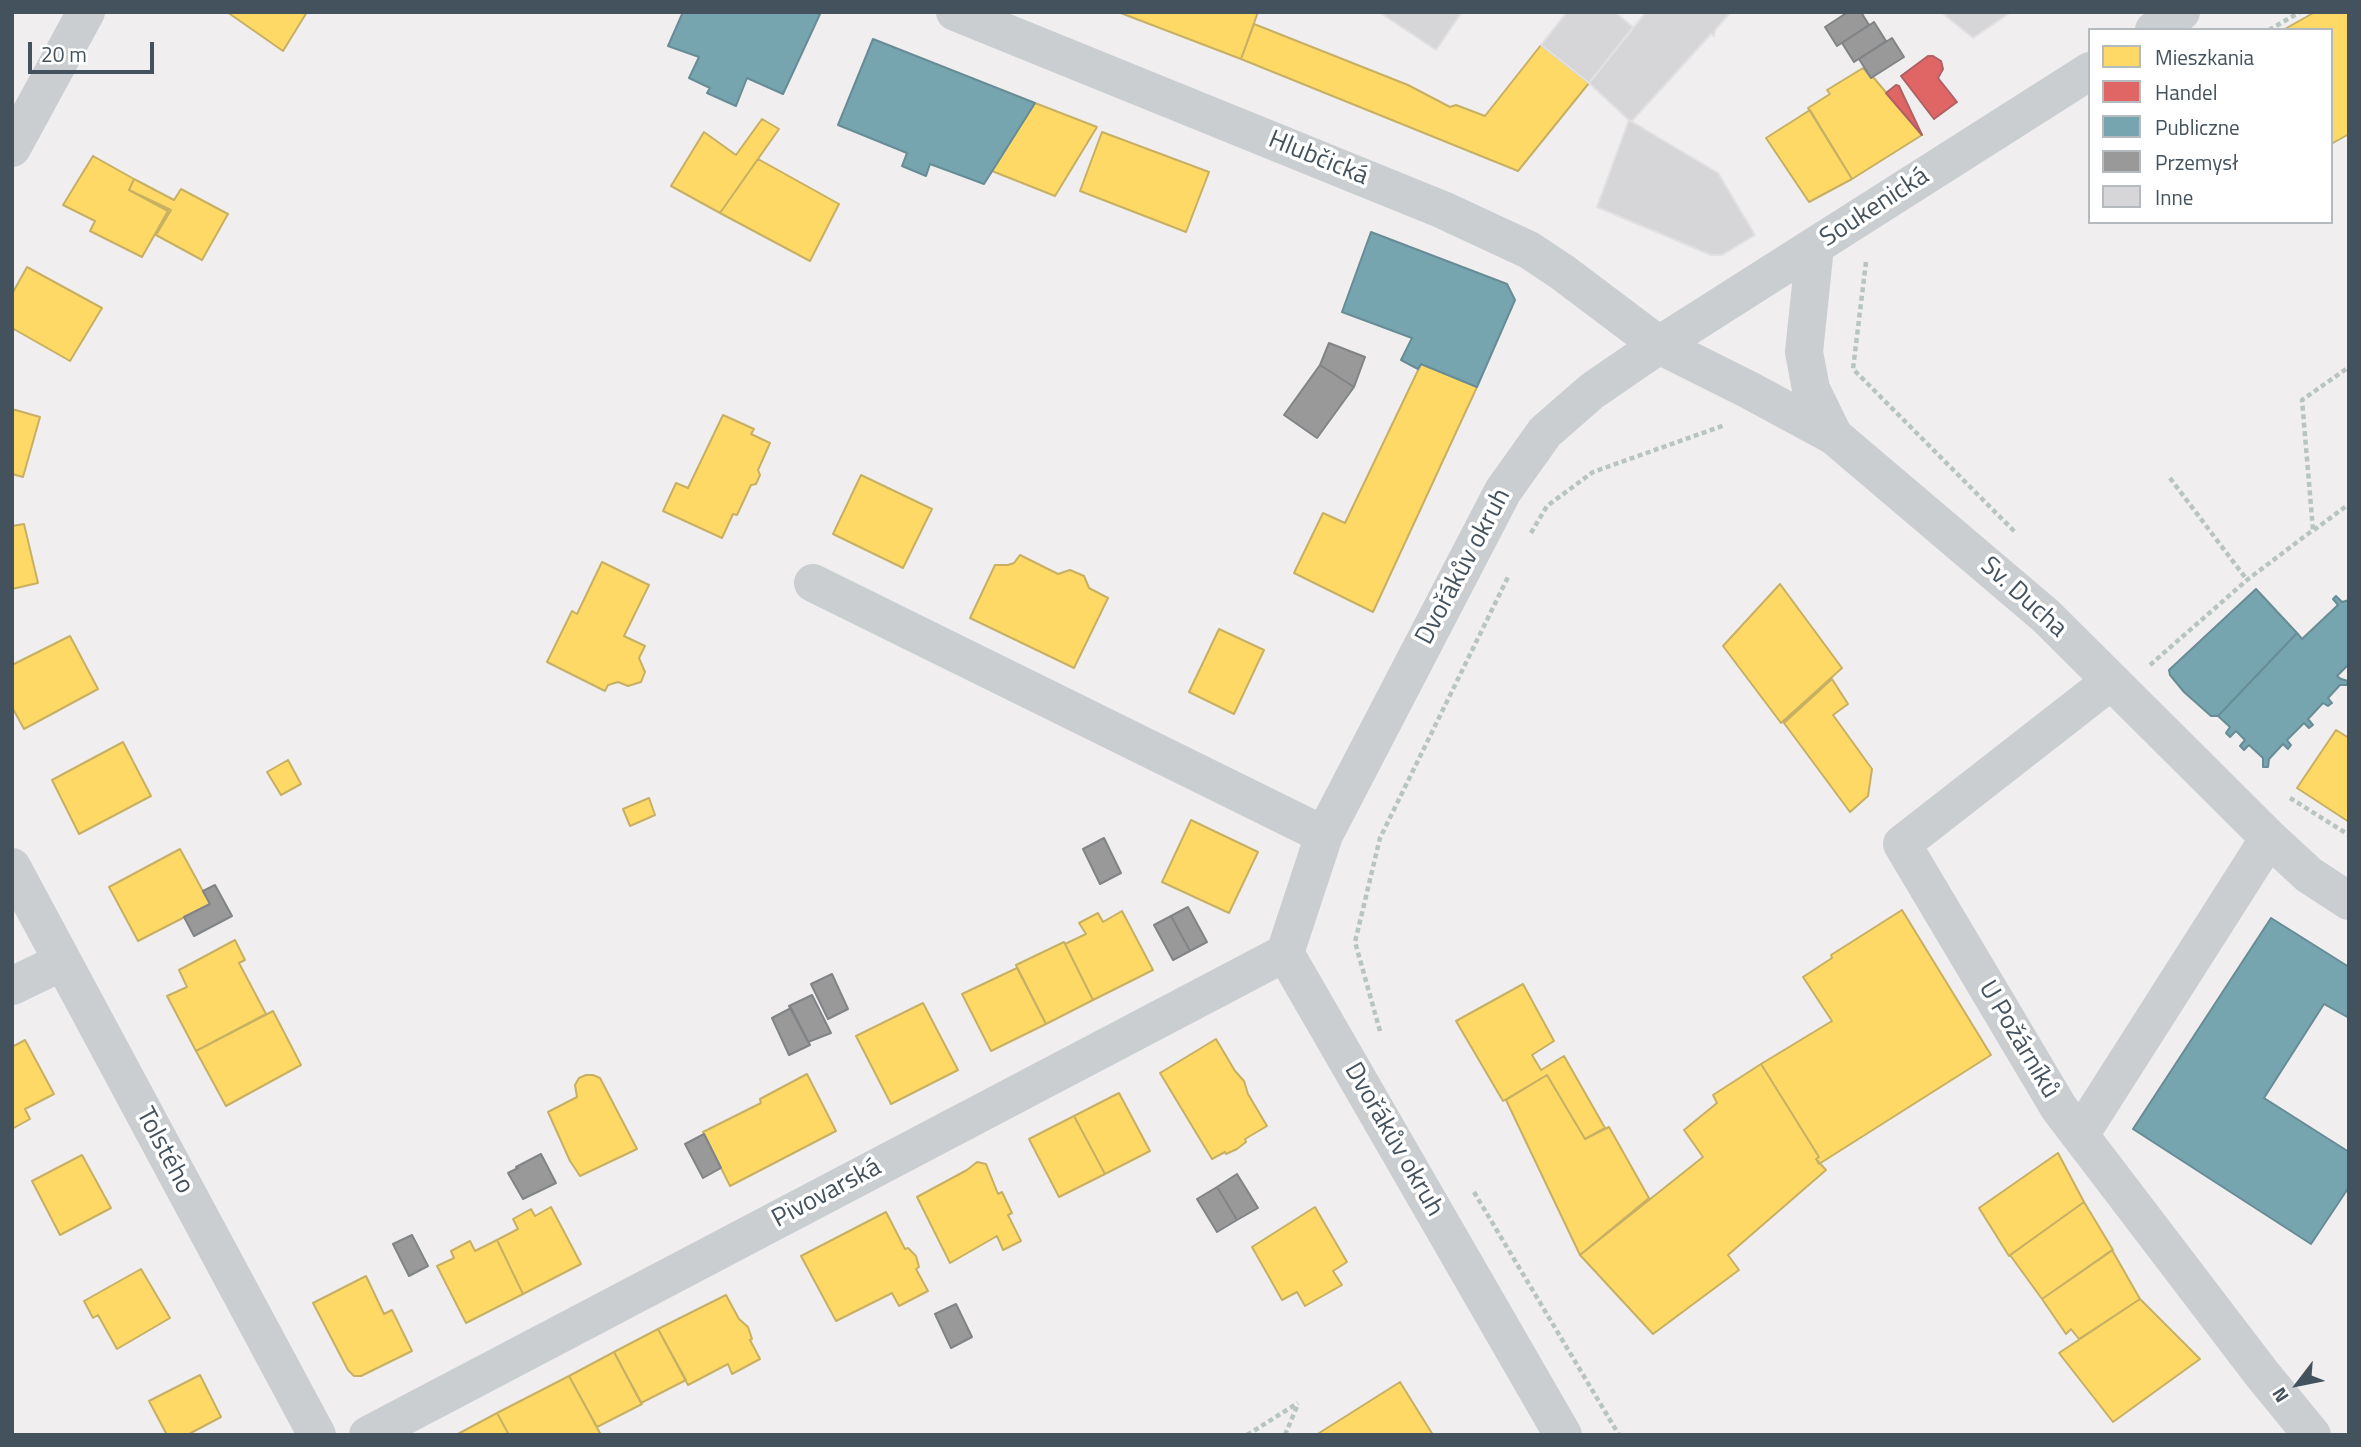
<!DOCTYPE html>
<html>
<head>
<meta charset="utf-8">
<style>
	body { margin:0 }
	#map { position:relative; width:2361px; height:1447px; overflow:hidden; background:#f0eeef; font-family:"Titillium Web",sans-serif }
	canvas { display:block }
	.frame { position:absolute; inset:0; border:14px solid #44525d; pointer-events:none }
	.legend { position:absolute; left:2088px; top:28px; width:245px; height:196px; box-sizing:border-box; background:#fff; border:2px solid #b4babe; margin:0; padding:9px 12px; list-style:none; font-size:21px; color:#44525d }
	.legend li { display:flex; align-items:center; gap:14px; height:35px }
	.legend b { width:35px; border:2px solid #b4babe }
	.north { position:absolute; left:2263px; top:1349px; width:70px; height:70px; -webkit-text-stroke:5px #fff; paint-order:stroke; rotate:238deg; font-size:19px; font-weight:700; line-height:28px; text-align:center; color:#44525d }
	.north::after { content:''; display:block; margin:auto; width:24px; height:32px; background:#44525d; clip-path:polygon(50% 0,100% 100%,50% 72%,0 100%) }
	.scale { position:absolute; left:28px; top:42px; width:126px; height:32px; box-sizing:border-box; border:4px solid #44525d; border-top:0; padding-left:9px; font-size:21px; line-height:24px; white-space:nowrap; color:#44525d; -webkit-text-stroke:5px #fff; paint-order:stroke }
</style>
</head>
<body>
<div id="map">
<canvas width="2361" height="1447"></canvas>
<div class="frame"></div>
<ul class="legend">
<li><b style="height:19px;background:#ffd966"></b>Mieszkania</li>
<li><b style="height:19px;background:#e06666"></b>Handel</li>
<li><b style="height:19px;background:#76a5af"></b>Publiczne</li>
<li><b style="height:19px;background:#999"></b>Przemysł</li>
<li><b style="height:19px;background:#d6d6d9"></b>Inne</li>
</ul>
<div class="north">N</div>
<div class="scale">20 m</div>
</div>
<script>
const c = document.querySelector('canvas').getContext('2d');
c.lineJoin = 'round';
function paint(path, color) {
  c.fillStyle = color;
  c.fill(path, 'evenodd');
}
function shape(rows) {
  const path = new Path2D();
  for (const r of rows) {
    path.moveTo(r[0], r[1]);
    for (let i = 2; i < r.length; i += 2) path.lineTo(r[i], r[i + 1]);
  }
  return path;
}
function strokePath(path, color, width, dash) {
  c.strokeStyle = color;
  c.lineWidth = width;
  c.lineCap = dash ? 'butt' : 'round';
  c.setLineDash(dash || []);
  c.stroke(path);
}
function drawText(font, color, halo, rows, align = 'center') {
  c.font = font + ' "Titillium Web",sans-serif';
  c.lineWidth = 7;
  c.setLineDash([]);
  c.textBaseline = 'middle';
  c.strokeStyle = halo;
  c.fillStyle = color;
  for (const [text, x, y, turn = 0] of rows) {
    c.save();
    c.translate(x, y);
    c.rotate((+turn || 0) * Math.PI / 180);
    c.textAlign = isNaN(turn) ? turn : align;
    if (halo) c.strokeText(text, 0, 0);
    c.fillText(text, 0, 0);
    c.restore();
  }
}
const homes = shape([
	[227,12,307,12,283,51,227,12],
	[1118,12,1258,12,1241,59,1118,12],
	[2315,12,2349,12,2349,134,2331,144,2331,30,2283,30,2315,12],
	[1254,24,1408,85,1450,107,1456,105,1485,116,1541,45,1589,83,1518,171,1241,59,1254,24],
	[1863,68,1871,78,1873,77,1922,135,1852,179,1808,108,1830,94,1827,90,1863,68],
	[1035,103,1097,127,1055,196,992,171,1035,103],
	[1810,110,1852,179,1809,202,1766,138,1810,110],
	[762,119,779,129,720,213,671,186,704,132,736,155,762,119],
	[1102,132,1209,172,1186,232,1080,191,1102,132],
	[93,156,134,179,129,190,168,211,142,257,90,231,95,221,63,205,93,156],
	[758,159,839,204,810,261,720,213,758,159],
	[134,179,174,200,181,189,228,214,202,260,156,235,171,210,129,190,134,179],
	[27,267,102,308,70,361,12,328,12,294,27,267],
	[1421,364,1477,387,1373,612,1294,573,1323,513,1345,523,1421,364],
	[12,409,40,417,23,477,12,474,12,409],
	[723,415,754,429,751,434,770,443,758,470,760,475,756,484,751,485,737,515,733,514,722,538,663,511,676,483,688,488,723,415],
	[861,475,932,509,903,568,833,534,861,475],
	[24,524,38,583,12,589,12,526,24,524],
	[1020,555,1058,574,1070,570,1084,576,1089,588,1108,598,1074,668,970,618,995,565,1008,565,1014,563,1020,555],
	[602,562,649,585,624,636,645,646,639,658,645,672,641,682,628,686,618,682,608,685,605,691,547,662,572,611,577,614,602,562],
	[1780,584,1842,668,1781,723,1723,646,1780,584],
	[1219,629,1264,650,1234,714,1189,692,1219,629],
	[70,636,98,689,24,729,12,707,12,665,70,636],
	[1832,679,1848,704,1833,715,1872,769,1868,796,1850,812,1784,723,1832,679],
	[2336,730,2349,738,2349,822,2297,788,2336,730],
	[123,742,151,796,79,834,52,780,123,742],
	[288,760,301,784,281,795,267,772,288,760],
	[649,798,655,815,630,826,623,809,649,798],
	[1191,820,1258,852,1229,913,1162,882,1191,820],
	[180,849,210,904,138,941,109,887,180,849],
	[1902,910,1991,1055,1819,1164,1816,1159,1819,1157,1761,1064,1832,1021,1803,977,1832,958,1831,955,1902,910],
	[1122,911,1153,970,1093,1000,1065,944,1086,934,1079,923,1098,913,1103,922,1122,911],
	[235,940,245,960,239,963,266,1014,196,1051,167,996,187,987,179,970,235,940],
	[1064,942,1093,1000,1046,1024,1016,965,1064,942],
	[1017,968,1046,1024,991,1051,962,994,1017,968],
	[1523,984,1554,1041,1532,1055,1541,1070,1564,1056,1605,1128,1585,1139,1547,1075,1503,1101,1456,1021,1523,984],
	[923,1003,958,1070,891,1104,856,1036,923,1003],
	[273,1011,301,1065,226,1106,196,1051,273,1011],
	[1216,1039,1235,1071,1244,1081,1248,1094,1267,1126,1245,1139,1246,1142,1237,1149,1226,1154,1225,1152,1212,1159,1160,1073,1216,1039],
	[25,1040,54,1094,25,1109,30,1119,12,1129,12,1047,25,1040],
	[1761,1064,1819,1157,1816,1159,1826,1170,1728,1255,1739,1270,1653,1334,1580,1255,1703,1157,1684,1130,1717,1103,1713,1095,1761,1064],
	[807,1074,836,1131,730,1186,703,1132,761,1103,760,1099,807,1074],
	[586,1075,593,1075,600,1078,637,1149,580,1176,570,1161,548,1112,577,1097,575,1085,579,1078,586,1075],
	[1547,1075,1585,1139,1609,1127,1649,1198,1580,1255,1506,1100,1547,1075],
	[1119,1093,1150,1151,1105,1174,1074,1116,1119,1093],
	[1074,1116,1105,1174,1059,1197,1029,1139,1074,1116],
	[2058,1153,2084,1202,2009,1256,1979,1208,2058,1153],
	[82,1155,111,1208,60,1235,32,1181,82,1155],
	[977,1162,986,1164,998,1194,1002,1192,1012,1213,1008,1215,1021,1241,1003,1250,997,1236,950,1263,917,1197,967,1170,977,1162],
	[2084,1202,2113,1250,2042,1299,2010,1255,2084,1202],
	[551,1207,581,1264,523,1294,497,1240,518,1229,513,1219,531,1209,535,1216,551,1207],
	[1315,1207,1347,1262,1333,1271,1342,1285,1305,1306,1297,1292,1282,1300,1252,1247,1315,1207],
	[886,1212,905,1249,908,1248,916,1256,919,1267,916,1269,928,1291,899,1306,892,1293,836,1321,801,1256,886,1212],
	[497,1240,523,1294,466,1323,437,1266,454,1258,451,1251,470,1241,475,1251,497,1240],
	[2112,1250,2140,1299,2079,1339,2071,1329,2066,1334,2042,1299,2112,1250],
	[141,1269,170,1318,117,1349,98,1315,93,1318,84,1301,141,1269],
	[366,1276,384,1314,392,1310,412,1351,361,1376,354,1376,348,1370,313,1303,366,1276],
	[726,1295,739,1319,748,1327,752,1339,750,1340,760,1359,732,1374,728,1364,688,1385,658,1329,726,1295],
	[2140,1299,2200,1359,2113,1422,2059,1353,2140,1299],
	[658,1329,686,1380,641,1403,614,1352,658,1329],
	[614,1352,642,1404,597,1427,569,1376,614,1352],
	[200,1375,221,1417,187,1435,167,1435,149,1401,200,1375],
	[569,1376,601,1435,509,1435,497,1413,569,1376],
	[1400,1382,1433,1435,1316,1435,1400,1382],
	[497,1413,509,1435,456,1435,497,1413]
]);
paint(homes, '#ffd966');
strokePath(homes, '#c7b063', 2);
const shops = shape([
	[1928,56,1933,56,1941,61,1943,69,1938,78,1957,102,1934,119,1901,76,1928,56],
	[1896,85,1899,86,1922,135,1886,93,1896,85]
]);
paint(shops, '#e06666');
strokePath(shops, '#b16063', 2);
const public = shape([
	[683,12,816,12,820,14,783,94,747,78,736,106,707,93,710,88,689,78,699,57,668,46,683,12],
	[873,39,1035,103,984,184,930,164,926,176,902,166,907,153,838,125,873,39],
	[1371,232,1507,284,1515,300,1477,387,1421,364,1418,369,1401,360,1412,338,1342,312,1371,232],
	[2256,589,2297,633,2218,716,2211,716,2184,692,2170,675,2169,670,2256,589],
	[2336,596,2342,602,2349,600,2349,664,2337,676,2341,679,2348,681,2347,685,2340,685,2328,698,2332,703,2328,706,2323,703,2308,719,2313,725,2309,728,2304,723,2287,740,2291,745,2288,749,2283,744,2269,759,2268,767,2263,767,2263,758,2249,745,2244,750,2240,746,2245,740,2236,731,2230,737,2226,733,2230,727,2218,716,2297,633,2302,639,2338,605,2333,599,2336,596],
	[2271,918,2349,967,2349,1018,2324,1004,2264,1098,2349,1152,2349,1187,2311,1244,2133,1129,2271,918]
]);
paint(public, '#76a5af');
strokePath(public, '#678c96', 2);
const industry = shape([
	[1848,12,1861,12,1869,25,1837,46,1825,27,1848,12],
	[1874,22,1886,41,1854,62,1842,43,1874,22],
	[1892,38,1904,57,1871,78,1859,59,1892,38],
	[1329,343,1365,357,1354,387,1320,365,1329,343],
	[1320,365,1354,387,1317,438,1284,415,1320,365],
	[1104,838,1121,873,1100,884,1083,849,1104,838],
	[215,885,232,916,194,936,184,917,210,904,203,891,215,885],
	[1188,907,1207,942,1190,951,1171,916,1188,907],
	[1171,916,1190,951,1173,960,1154,925,1171,916],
	[832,974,848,1009,828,1019,811,984,832,974],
	[812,995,831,1033,808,1042,789,1006,812,995],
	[791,1008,810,1045,789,1055,772,1018,791,1008],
	[704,1134,721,1168,703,1178,685,1144,704,1134],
	[541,1154,556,1183,523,1199,508,1173,518,1168,516,1167,541,1154],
	[1237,1174,1258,1208,1237,1220,1217,1187,1237,1174],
	[1217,1187,1237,1220,1217,1232,1197,1199,1217,1187],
	[412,1235,428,1266,409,1276,393,1244,412,1235],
	[956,1304,972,1337,951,1348,935,1314,956,1304]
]);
paint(industry, '#999');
strokePath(industry, '#808487', 2);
const building = shape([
	[1379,12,1462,12,1436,50,1379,12],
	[1567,12,1615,12,1633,27,1589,83,1541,45,1567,12],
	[1646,12,1731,12,1715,30,1714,36,1711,34,1631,122,1589,83,1646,12],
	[1941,12,2011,12,1973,38,1941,12],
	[1629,120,1718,173,1755,235,1722,255,1711,255,1597,207,1629,120]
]);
paint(building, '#d6d6d9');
strokePath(building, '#e1e0e2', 2);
strokePath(shape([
	[2269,30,2300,12],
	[1866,262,1853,369,2015,532],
	[2170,478,2247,580],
	[2314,530,2349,504],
	[1531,533,1547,506,1593,472,1725,425],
	[2150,665,2247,580,2313,530,2302,400,2349,367],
	[2290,798,2349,835],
	[1380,1031,1355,942,1380,838,1509,575],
	[1474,1192,1619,1435],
	[1247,1435,1298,1403],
	[1285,1435,1298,1404]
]), '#b7c4bf', 4.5, [5, 3.5]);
strokePath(shape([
	[955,12,1443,210,1529,250,1562,272,1659,345,1749,390,1834,436,2046,616,2269,838,2309,875,2349,901],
	[2154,30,2181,12],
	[12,148,86,12],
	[1815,247,1804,352,1811,389,1834,436],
	[813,583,1324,835],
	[2111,681,1902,844,2059,1108,2262,1374,2312,1435],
	[12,867,317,1435],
	[12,986,62,962],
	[2080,1135,2269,838],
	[368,1435,1285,953],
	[1563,1435,1285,953,1324,835,1503,491,1545,432,1592,391,1659,345,2090,71]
]), '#caced0', 38);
drawText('26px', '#44525d', '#fff', [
	["Hlubčická",1318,159,22],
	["Soukenická",1875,208,-33],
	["Dvořákův okruh",1464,567,-62],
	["Sv. Ducha",2023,598,42],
	["U Požárníků",2018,1040,59],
	["Dvořákův okruh",1393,1140,60],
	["Tolstého",164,1151,62],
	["Pivovarská",827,1194,-28]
]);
</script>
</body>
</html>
